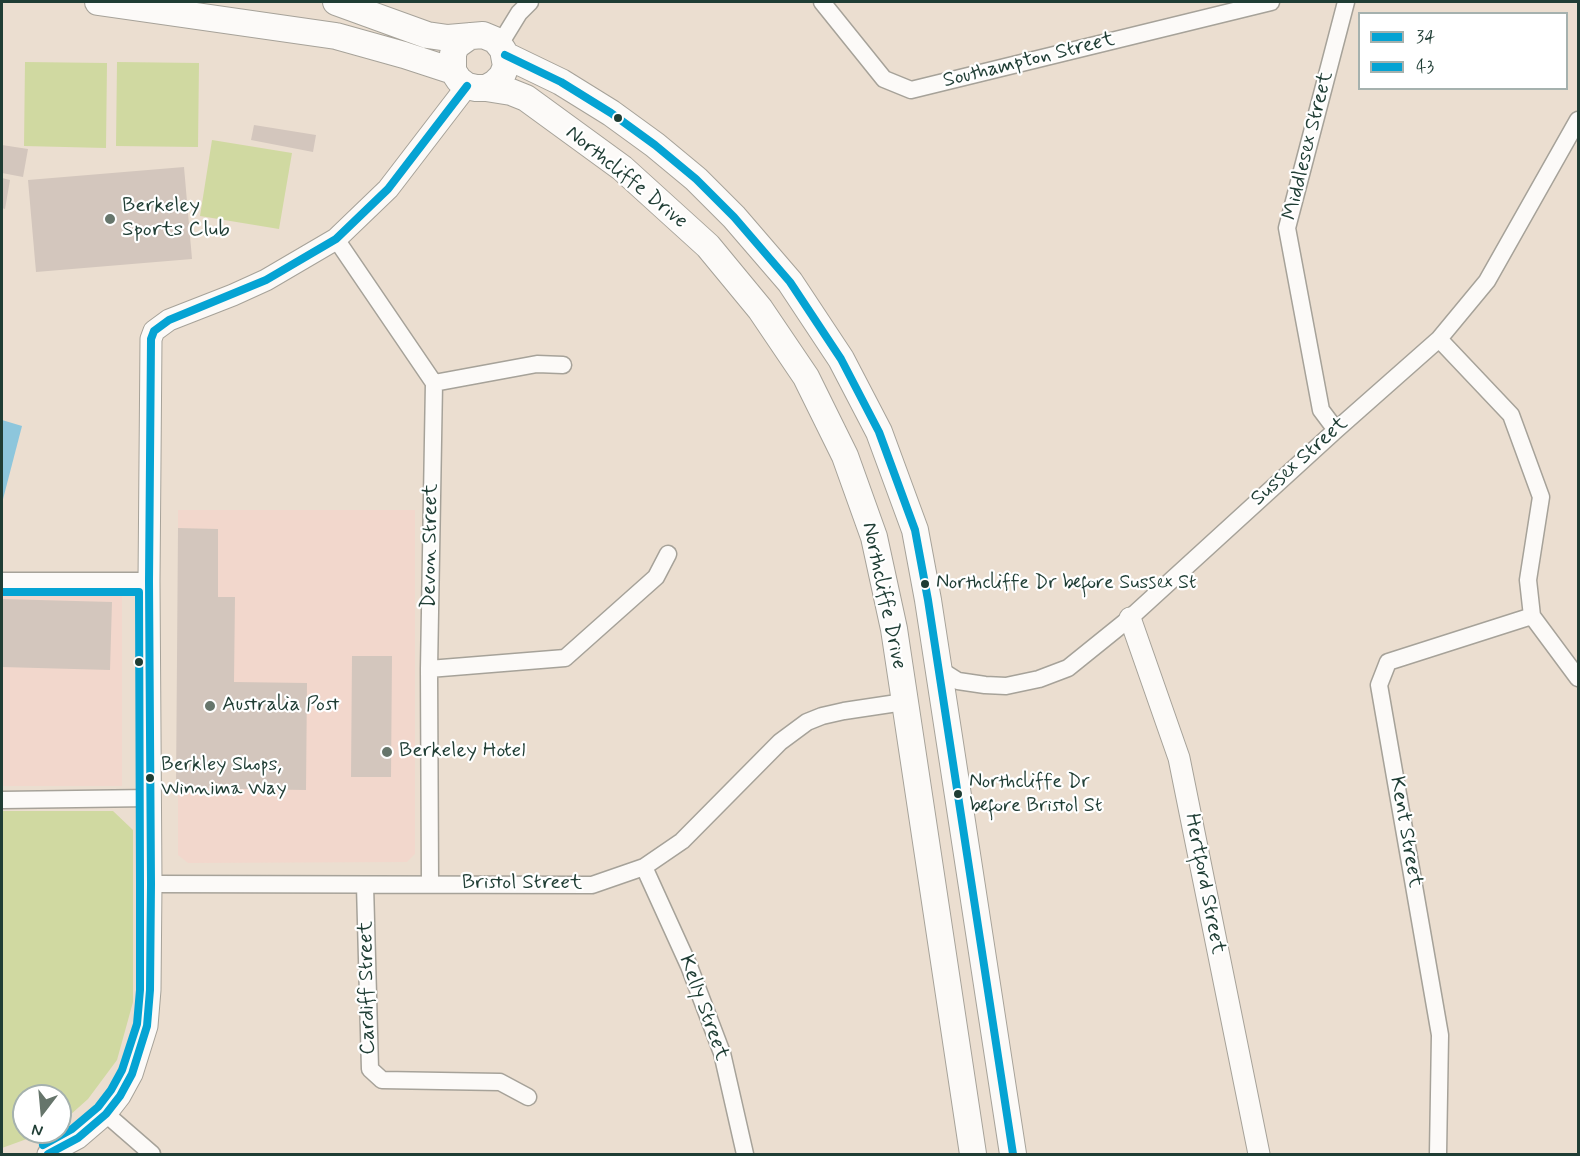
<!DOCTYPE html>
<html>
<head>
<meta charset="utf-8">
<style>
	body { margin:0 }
	#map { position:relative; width:1580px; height:1156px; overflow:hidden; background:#ebded0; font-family:Mynerve,sans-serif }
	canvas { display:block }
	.frame { position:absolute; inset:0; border:3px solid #1f3d34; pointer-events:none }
	.legend { position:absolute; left:1358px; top:12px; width:210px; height:78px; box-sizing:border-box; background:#fff; border:2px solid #a5b1ae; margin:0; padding:8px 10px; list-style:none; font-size:18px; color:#1f3d34 }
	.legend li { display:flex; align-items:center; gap:12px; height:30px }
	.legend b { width:30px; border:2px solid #a5b1ae }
	.north { position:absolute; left:12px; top:1084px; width:60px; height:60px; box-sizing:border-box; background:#fff; border:2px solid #a5b1ae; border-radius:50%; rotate:196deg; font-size:16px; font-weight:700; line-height:24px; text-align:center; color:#1f3d34 }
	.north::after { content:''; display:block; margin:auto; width:21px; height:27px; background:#66756b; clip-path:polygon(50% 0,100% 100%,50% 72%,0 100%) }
</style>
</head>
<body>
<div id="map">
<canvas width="1580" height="1156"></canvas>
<div class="frame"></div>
<ul class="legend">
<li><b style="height:8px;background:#05a3d3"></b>34</li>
<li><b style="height:8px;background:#05a3d3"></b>43</li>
</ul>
<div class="north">N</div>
</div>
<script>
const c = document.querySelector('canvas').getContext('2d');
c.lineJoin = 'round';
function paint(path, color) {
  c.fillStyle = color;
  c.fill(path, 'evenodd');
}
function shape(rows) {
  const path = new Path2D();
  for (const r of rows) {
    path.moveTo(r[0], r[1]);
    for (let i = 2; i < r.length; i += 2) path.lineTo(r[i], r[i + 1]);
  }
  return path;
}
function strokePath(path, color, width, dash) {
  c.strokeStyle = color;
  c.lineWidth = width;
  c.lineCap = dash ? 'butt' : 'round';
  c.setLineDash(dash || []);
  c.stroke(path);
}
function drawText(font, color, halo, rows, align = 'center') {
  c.font = font + ' Mynerve,sans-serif';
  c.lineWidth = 4.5;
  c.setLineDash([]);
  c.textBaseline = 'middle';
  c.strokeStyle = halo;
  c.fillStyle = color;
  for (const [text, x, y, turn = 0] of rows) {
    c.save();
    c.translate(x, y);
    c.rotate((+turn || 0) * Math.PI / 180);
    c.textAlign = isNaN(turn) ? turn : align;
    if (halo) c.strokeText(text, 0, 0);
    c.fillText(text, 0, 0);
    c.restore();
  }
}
paint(shape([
	[178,510,415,510,415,854,407,862,188,863,178,855],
	[2,593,122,593,122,786,2,786]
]), '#f2d7cc');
paint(shape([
	[25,62,107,63,106,148,24,146],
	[117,62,199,63,198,147,116,146],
	[212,140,292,153,279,229,200,216],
	[2,811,113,811,133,830,133,1002,117,1060,88,1099,60,1124,60,1096,24,1096,24,1132,46,1132,2,1148]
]), '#d0d9a1');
paint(shape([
	[2,420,22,426,2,503]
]), '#8dc6dc');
paint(shape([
	[254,125,316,135,313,152,251,140],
	[2,145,28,149,23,177,2,173],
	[184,167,192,259,36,272,28,180],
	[2,178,10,180,5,209,2,208],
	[178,528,218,529,218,597,235,597,234,682,307,683,306,790,176,788],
	[2,599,112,602,110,670,2,667],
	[352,656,392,656,391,777,351,777]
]), '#d3c6bd');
const minor = shape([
	[822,2,884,79,911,90,1271,2],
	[500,44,519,13,530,2],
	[336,239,434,383,429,669,430,883],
	[1439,339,1511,415,1541,497,1528,580,1532,616,1578,678],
	[434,383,537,364,563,365],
	[1336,430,1321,410,1287,228,1346,2],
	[2,581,149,581],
	[429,669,565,658,656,577,668,554],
	[939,669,958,681,985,685,1006,686,1039,679,1068,668,1130,618,1336,430,1439,339,1487,281,1578,120],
	[2,800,151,798],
	[644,867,689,966,722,1053,745,1154],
	[151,884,592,885,644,867,682,841,780,742,807,722,822,716,844,711,904,702],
	[365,885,370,1069,382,1080,500,1082,528,1097],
	[106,1114,152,1154],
	[1438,1154,1440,1035,1379,685,1388,662,1532,616]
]);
const tertiary = shape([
	[1130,618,1179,758,1259,1154],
	[48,1154,78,1138,106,1114,120,1096,132,1074,147,1026,150,990,151,884,149,581,151,339,154,331,169,320,233,295,266,280,336,239,388,189,467,86]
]);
const primary = shape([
	[98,2,336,36,404,55,453,71],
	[336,2,427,35,448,38,483,35,495,40,503,50,506,66,502,76,495,83,486,88,476,88,467,86,459,80,453,71,453,54,456,46,470,36],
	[505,55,561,82,611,113,655,145,696,179,734,217,790,282,841,359,879,432,915,530,928,600,1013,1154],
	[486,88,511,92,526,98,622,168,708,246,760,309,806,377,845,456,874,537,894,629,973,1154]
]);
strokePath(minor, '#a6a299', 19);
strokePath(tertiary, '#a6a299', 23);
strokePath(primary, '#a6a299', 28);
strokePath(minor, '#fcfaf8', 16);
strokePath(tertiary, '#fcfaf8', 21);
strokePath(primary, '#fcfaf8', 26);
strokePath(shape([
	[505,55,561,82,611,113,655,145,696,179,734,217,790,282,841,359,879,432,915,530,928,600,1013,1154],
	[48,1154,78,1138,106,1114,120,1096,132,1074,147,1026,150,990,151,884,149,581,151,339,154,331,169,320,266,280,336,239,388,189,467,86]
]), '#05a3d3', 8);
strokePath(shape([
	[2,592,139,592,140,884,140,990,137,1024,122,1070,111,1090,98,1107,72,1129,43,1145]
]), '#05a3d3', 8);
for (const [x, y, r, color] of [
	[618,118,5,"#1f3d34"],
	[110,219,6,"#66756b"],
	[925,584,5,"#1f3d34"],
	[139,662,5,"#1f3d34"],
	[210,706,6,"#66756b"],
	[387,752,6,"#66756b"],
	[150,778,5,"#1f3d34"],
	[958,794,5,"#1f3d34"]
]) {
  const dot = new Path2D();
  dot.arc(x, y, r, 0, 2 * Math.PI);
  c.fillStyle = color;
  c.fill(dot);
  strokePath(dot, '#fff', 2);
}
drawText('20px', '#1f3d34', '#fff', [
	["Northcliffe Dr before Sussex St",936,584],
	["Berkley Shops,",161,766],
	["Winnima Way",161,790],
	["Northcliffe Dr",969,783],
	["before Bristol St",969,807]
], 'left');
drawText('21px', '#1f3d34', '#fff', [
	["Southampton Street",1029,61,-14],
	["Middlesex Street",1309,146,-76],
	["Northcliffe Drive",626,178,39],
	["Sussex Street",1300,462,-42],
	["Devon Street",431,546,-89],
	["Northcliffe Drive",883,596,78],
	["Kent Street",1405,832,80],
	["Bristol Street",522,884],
	["Hertford Street",1204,884,79],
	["Cardiff Street",368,988,-91],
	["Kelly Street",703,1008,70]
]);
drawText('21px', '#1f3d34', '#fff', [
	["Berkeley",122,207],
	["Sports Club",122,231],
	["Australia Post",222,706],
	["Berkeley Hotel",399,752]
], 'left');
</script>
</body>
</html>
